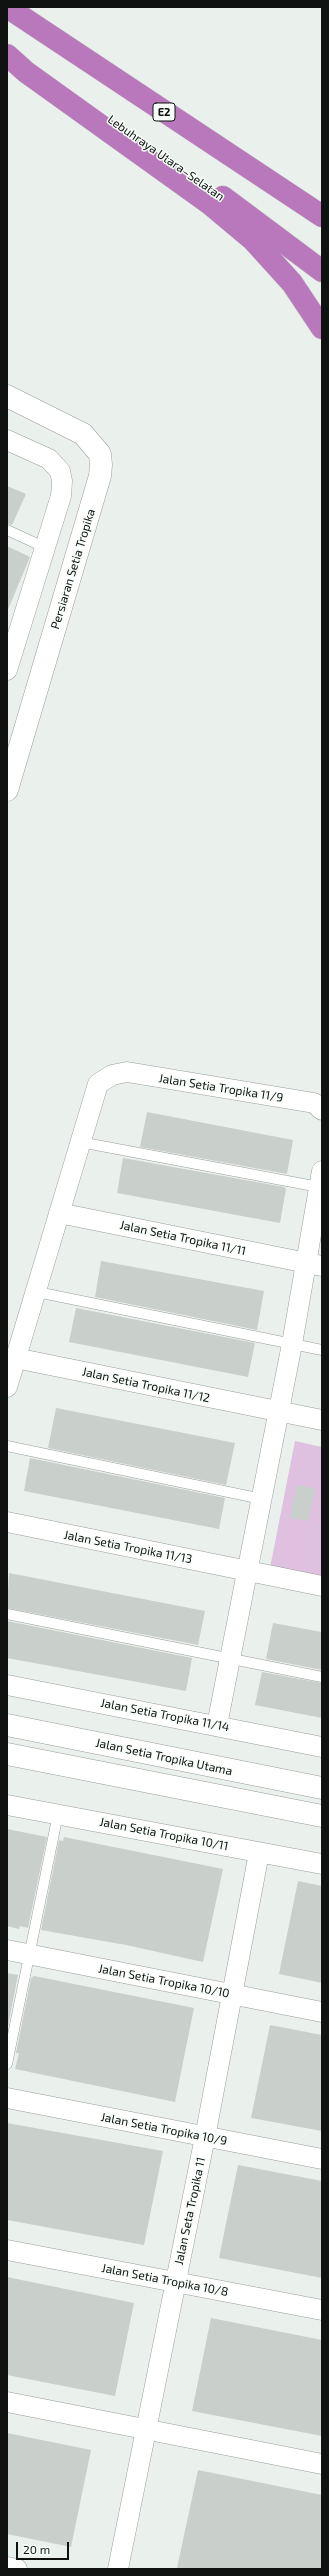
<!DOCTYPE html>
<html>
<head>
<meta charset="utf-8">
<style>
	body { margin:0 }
	#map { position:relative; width:329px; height:2576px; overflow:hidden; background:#eaf1ec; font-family:"Exo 2",sans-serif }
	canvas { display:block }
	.frame { position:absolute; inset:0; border:8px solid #0f1210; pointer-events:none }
	.scale { position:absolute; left:16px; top:2542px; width:53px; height:18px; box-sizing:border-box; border:2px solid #0f1210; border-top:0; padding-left:5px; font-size:12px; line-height:14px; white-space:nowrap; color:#0f1210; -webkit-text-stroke:3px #f7fef9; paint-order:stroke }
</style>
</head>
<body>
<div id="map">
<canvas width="329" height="2576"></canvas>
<div class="frame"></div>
<div class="scale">20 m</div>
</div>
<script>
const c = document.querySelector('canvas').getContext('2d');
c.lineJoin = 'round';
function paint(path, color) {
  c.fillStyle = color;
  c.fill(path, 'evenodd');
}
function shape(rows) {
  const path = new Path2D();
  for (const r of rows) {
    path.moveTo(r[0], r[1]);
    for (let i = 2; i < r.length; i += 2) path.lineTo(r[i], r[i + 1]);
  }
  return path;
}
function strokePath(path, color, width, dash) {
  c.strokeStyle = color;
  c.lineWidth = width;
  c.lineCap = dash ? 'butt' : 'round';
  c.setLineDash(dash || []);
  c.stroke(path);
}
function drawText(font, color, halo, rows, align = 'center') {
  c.font = font + ' "Exo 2",sans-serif';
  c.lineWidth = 3;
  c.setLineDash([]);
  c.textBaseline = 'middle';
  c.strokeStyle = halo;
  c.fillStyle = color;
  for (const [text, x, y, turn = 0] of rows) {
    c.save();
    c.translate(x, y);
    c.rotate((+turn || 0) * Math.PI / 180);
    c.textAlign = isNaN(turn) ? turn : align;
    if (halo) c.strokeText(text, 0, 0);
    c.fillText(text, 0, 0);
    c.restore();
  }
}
paint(shape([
	[295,1441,322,1447,322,1578,270,1568]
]), '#e0c0e0');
paint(shape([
	[7,486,26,494,12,525,7,524],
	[7,546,30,557,7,612],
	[147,1112,293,1140,287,1174,140,1147],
	[123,1158,284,1187,286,1189,280,1223,117,1193],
	[101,1261,264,1291,257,1330,95,1297],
	[76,1308,255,1343,248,1377,69,1342],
	[56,1408,235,1443,226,1485,48,1448],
	[30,1458,225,1498,219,1529,24,1491],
	[297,1485,315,1489,308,1521,290,1518],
	[9,1573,205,1611,198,1645,7,1608],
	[7,1621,192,1658,186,1691,7,1658],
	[273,1623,322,1632,322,1670,266,1659],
	[262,1672,322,1683,322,1718,255,1705],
	[7,1829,47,1837,28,1928,20,1926,19,1929,7,1926],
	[64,1837,223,1869,203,1962,126,1945,41,1930,59,1840,63,1841],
	[298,1881,322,1886,322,1983,279,1974],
	[7,1973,18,1975,7,2031],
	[34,1976,194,2008,175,2102,15,2069,19,2053,16,2053,31,1978],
	[270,2025,322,2035,322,2131,251,2118],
	[7,2123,163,2151,144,2245,7,2220],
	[238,2165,322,2181,322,2278,219,2258],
	[7,2277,134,2303,115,2396,7,2375],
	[211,2318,322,2340,322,2436,192,2411],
	[7,2433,91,2450,71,2547,7,2534],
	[198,2470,322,2495,322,2569,177,2568]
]), '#c9d0cb');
const lane = shape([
	[7,530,44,547],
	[80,1142,319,1187],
	[37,1292,322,1350],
	[7,1446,262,1499],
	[7,1614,322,1677],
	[7,2064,58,1814]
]);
const street = shape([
	[7,440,49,459,60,471,62,481,61,496,7,670],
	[59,1213,322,1266],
	[15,1358,322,1420],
	[7,1387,98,1084,112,1075,127,1072,314,1103,322,1110],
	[7,1522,322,1586],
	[7,1685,322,1747],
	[217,1725,292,1344,322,1171],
	[7,1805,322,1864],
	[7,1950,322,2012],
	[7,2098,322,2159],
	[7,2250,322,2310],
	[7,2402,322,2464],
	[7,2567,17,2569],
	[118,2569,205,2137,259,1853]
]);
const secondary = shape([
	[7,396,83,434,100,454,101,465,100,476,7,790],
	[7,1725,322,1788],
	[7,1754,322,1816]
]);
const highway = shape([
	[7,7,322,216],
	[7,55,26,72,210,204,253,240,292,283,322,328],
	[223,197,322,271]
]);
strokePath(lane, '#989e99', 11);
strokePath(street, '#989e99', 21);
strokePath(secondary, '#989e99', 23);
strokePath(highway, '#cacbca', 23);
strokePath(lane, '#fff', 10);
strokePath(street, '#fff', 20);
strokePath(secondary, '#fff', 22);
strokePath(highway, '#b978bb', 22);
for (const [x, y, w] of [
	[164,112,22]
]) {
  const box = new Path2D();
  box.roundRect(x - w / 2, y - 9, w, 18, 3);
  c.fillStyle = '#f7fef9';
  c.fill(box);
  strokePath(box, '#0f1210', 1);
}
drawText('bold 11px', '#0f1210', null, [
	["E2",164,112]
]);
drawText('12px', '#0f1210', '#f7fef9', [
	["Lebuhraya Utara–Selatan",166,158,35],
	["Persiaran Setia Tropika",73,569,-73],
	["Jalan Setia Tropika 11/9",221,1088,9],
	["Jalan Setia Tropika 11/11",183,1238,12],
	["Jalan Setia Tropika 11/12",146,1385,12],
	["Jalan Setia Tropika 11/13",128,1547,11],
	["Jalan Setia Tropika 11/14",165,1715,11],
	["Jalan Setia Tropika Utama",164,1757,12],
	["Jalan Setia Tropika 10/11",164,1834,11],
	["Jalan Setia Tropika 10/10",164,1981,11],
	["Jalan Setia Tropika 10/9",164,2129,11],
	["Jalan Seta Tropika 11",190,2211,-78],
	["Jalan Setia Tropika 10/8",165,2280,11]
]);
</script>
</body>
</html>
